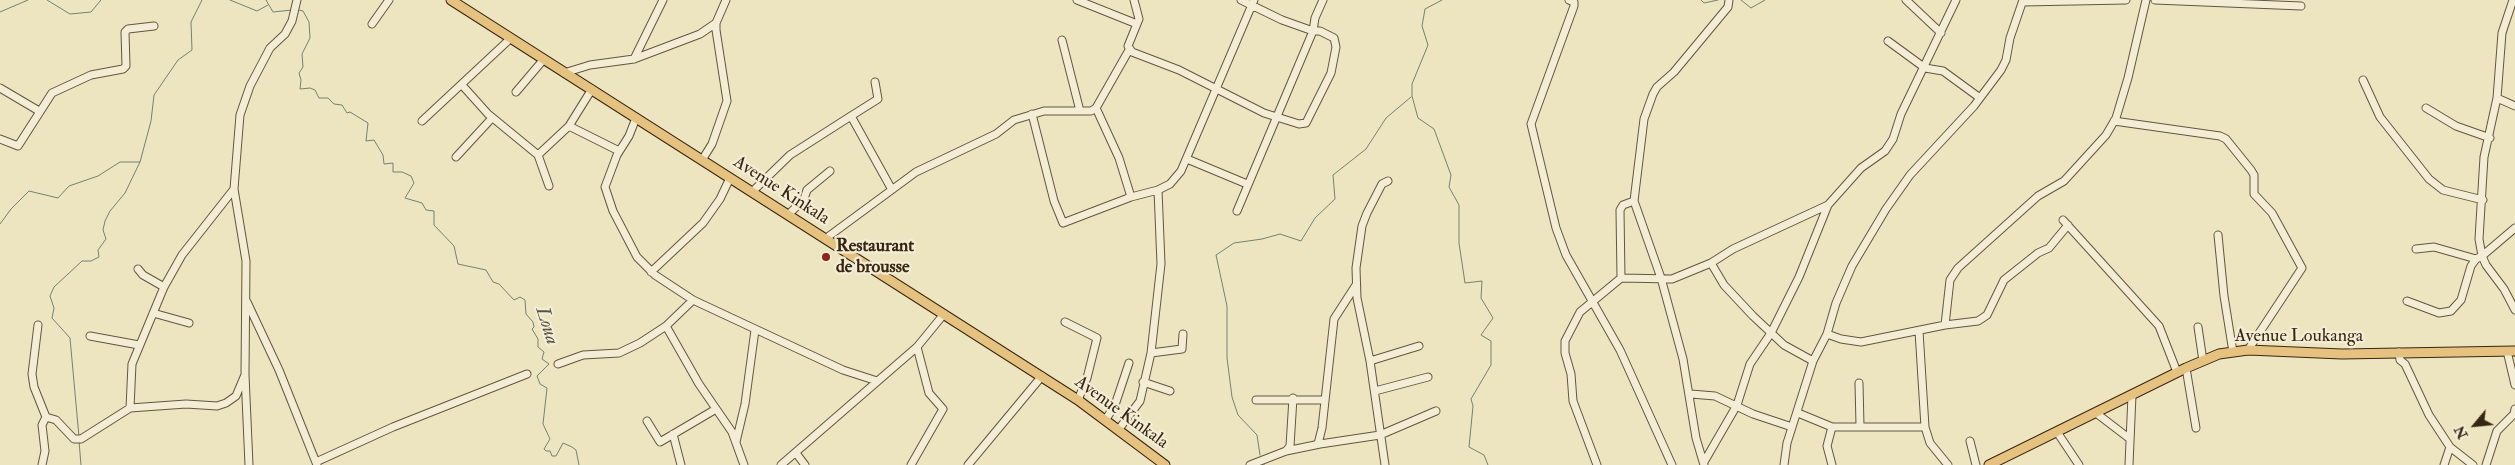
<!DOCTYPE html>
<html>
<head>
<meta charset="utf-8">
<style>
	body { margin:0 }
	#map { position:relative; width:2515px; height:465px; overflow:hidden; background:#ede4c0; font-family:"IM FELL Double Pica",serif }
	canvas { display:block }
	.north { position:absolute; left:2450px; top:400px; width:50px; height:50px; -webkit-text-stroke:4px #f3edd6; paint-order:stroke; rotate:242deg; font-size:14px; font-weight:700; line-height:20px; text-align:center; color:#372611 }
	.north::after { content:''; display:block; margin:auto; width:18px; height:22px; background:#372611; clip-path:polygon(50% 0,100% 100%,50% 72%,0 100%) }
</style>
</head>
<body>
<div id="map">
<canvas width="2515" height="465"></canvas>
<div class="north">N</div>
</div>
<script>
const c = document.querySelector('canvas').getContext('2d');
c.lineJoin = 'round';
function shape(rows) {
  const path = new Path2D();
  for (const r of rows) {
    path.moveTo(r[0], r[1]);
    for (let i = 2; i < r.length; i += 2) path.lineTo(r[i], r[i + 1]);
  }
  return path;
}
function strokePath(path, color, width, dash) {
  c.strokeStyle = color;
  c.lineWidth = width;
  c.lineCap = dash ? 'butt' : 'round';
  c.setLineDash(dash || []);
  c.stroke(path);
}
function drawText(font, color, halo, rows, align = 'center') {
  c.font = font + ' "IM FELL Double Pica",serif';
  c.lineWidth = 4.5;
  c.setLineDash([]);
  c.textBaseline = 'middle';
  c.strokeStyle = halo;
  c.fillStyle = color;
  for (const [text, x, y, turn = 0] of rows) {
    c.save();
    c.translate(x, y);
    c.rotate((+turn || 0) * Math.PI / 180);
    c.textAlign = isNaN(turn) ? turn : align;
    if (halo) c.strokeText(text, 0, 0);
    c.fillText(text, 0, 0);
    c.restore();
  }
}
strokePath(shape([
	[47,0,70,14,91,12,101,0],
	[230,0,257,11,268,5],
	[266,0,273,12,292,10],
	[1442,0,1425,9,1422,26,1428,45,1412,84,1412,96,1418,118,1434,129,1451,175,1449,187,1459,205,1459,243,1465,283,1482,281,1481,298,1493,318,1481,335,1491,341,1491,365,1471,399,1473,406,1469,447,1484,455,1488,465],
	[1701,0,1704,3,1718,0],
	[1741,0,1751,8,1765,0],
	[299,10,303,11,309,22,310,38,302,54,303,67,299,73,301,80,300,89,310,88,315,90,319,98,328,98,334,104,342,105,347,113,350,112,368,123,366,141,374,140,383,155,384,164,393,163,393,172,402,172,411,176,414,183,405,198,422,203,426,210,434,211,434,225,454,246,458,264,486,270,493,282,499,284,514,300,520,297,525,300,526,314,533,322,534,327,532,329,538,339,538,347,544,352,542,359,549,364,537,376,540,384,547,388,543,424,550,439,544,449,546,451,550,451,552,456,556,456,563,443,572,447,576,450,579,465],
	[0,12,28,0],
	[0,224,11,209,29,191,58,198,69,186,98,176,120,162,140,162,151,121,154,95,178,60,192,50,191,22,202,0],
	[79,437,70,338,52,318,54,308,50,296,54,287,82,261,91,261,99,257,98,250,106,239,103,230,105,221,110,211,125,193,140,162],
	[79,441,81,465],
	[1260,455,1257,435,1238,415,1232,397,1227,358,1227,306,1216,255,1234,243,1262,239,1280,234,1301,241,1315,218,1335,199,1333,175,1366,149,1386,118,1411,97],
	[1264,464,1264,465]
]), '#728272', 1);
const minor = shape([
	[1077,0,1137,24],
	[1134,0,1139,19,1128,46,1132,52,1179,70,1264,113,1299,124,1306,123,1331,73,1336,47,1334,38,1320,31,1313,31,1282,20,1241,0],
	[1569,0,1574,2,1574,6,1531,124,1556,228,1566,255,1620,350,1672,465],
	[1906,0,1941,33],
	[2155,0,2301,6],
	[2513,0,2502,33,2497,98,2484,157,2479,239,2482,256,2515,228],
	[2023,2,2126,0],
	[372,24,389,0],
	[1062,40,1080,111],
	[1888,41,1925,68,1943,71,1980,98],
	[1129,50,1096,108,1119,158,1131,197],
	[634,59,663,0],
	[564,73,590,65,634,59,700,34,716,23],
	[2363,80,2380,117,2429,179,2443,190,2483,200],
	[462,85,488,114,538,155,569,126,592,89],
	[0,88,39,111],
	[516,92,544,59],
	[2497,98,2515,106],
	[2426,108,2456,126,2490,138],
	[1032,114,1054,201,1063,223,1131,197,1158,190,1170,184,1181,171,1254,0],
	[851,116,878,99,875,82],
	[636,118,629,136,617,155,605,187,613,211,637,257,655,275,693,300,843,370,877,381],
	[422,121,511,38],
	[2114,121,2220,136,2226,139,2251,170,2254,175,2254,194,2272,213,2302,268,2248,350],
	[569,126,619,151],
	[0,139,18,146,52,93,91,75,123,69,126,66,125,32,128,29,154,26],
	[538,155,549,186],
	[456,157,492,118],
	[1187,159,1247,184],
	[702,160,712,144,727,101,716,30,716,23,726,0],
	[752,192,790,155,851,116,891,188],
	[1237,211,1313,31,1315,18,1323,0],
	[788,215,804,199,807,190,830,171],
	[2063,220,2159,326,2177,372],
	[2218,235,2224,296,2233,352],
	[825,239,916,172,996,134,1014,120,1044,111,1091,111,1096,108],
	[2416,249,2434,247,2476,259,2482,256,2486,265,2504,289,2515,310],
	[1711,263,1724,285,1753,316,1784,345,1813,361],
	[138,269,143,275,164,287],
	[651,272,703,223,720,199,730,178],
	[1621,278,1620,210,1623,205,1634,201],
	[693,300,666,326,699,384,732,432,744,465],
	[2407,301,2439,313,2451,311,2461,300,2471,266,2476,259],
	[247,302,279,370,317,465],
	[153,313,189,323],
	[1065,322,1097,338,1087,378,1078,400],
	[38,325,32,374,34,387,46,417],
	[1945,325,1950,280,1958,268,2038,196,2064,181,2106,135,2116,118,2128,78,2146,0],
	[2198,327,2203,361],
	[1919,331,1925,427],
	[1827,334,1841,339,1861,342,1945,325,1978,321,1987,315,2004,280,2038,253,2049,248,2068,225],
	[90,336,139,345],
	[2507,351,2515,385],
	[2399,352,2400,360,2405,364,2429,415,2450,447,2473,465],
	[1151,353,1182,349,1183,334],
	[1370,361,1419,346],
	[558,364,583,355,619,353,640,343,666,326],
	[2186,368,2196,428],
	[1143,382,1170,391],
	[1859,383,1860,426],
	[1375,391,1428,377],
	[1691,394,1715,396,1753,414,1792,427],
	[1256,400,1325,400],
	[130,408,132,364,164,287,182,255,234,189],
	[1798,413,1832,427,1925,427,1930,443,1948,465],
	[2096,413,2130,439],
	[1106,419,1115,405,1129,363],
	[647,421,660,442,716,409],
	[1119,429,1140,401,1151,353,1161,264,1158,190],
	[2057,432,2079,465],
	[673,434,681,465],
	[1970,441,1976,465],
	[736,442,745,404,755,330],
	[1318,444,1322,428,1334,319,1356,285],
	[1286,451,1290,446,1293,398],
	[796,453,805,465],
	[316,462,393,427,527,374],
	[1704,462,1737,405,1750,364,1771,333,1799,277,1828,205,1861,168,1885,151,1893,139,1901,114,1956,0],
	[42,465,45,451,42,425,46,417,56,420,74,439,81,439,130,408,186,404,217,406,226,403,236,396,244,377],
	[249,465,245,375,246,261,234,189,240,115,250,86,270,48,285,34,292,21,297,0],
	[781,465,917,347,944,314],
	[911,465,943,409,929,393,917,347],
	[968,465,1042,376],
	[1250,465,1286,451,1320,444,1380,435,1436,411],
	[1385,465,1370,361,1357,298,1356,268,1362,226,1367,213,1382,184,1388,181],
	[1597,465,1573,401,1571,374,1565,353,1565,341,1580,312,1621,278,1672,279,1711,263,1733,249,1828,205],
	[1704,465,1696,438,1683,359,1661,278,1634,201,1644,119,1653,94,1657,87,1674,72,1728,7,1729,0],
	[1784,465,1787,443,1813,361,1827,334,1836,303,1852,266,1886,209,1910,175,1974,106,2001,70,2006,60,2010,38,2023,0],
	[1832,465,1827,446,1832,427],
	[2129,465,2132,395],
	[2444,465,2450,447],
	[2486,465,2497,431,2514,414,2515,409]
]);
const major = shape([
	[451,0,1078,400,1165,465],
	[1989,465,2186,368,2219,354,2248,350,2342,354,2515,351]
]);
strokePath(minor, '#64563d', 9);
strokePath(major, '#372611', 11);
strokePath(minor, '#f3edd6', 7);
strokePath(major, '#e6c280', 9);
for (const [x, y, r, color] of [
	[826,257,5,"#8f2418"]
]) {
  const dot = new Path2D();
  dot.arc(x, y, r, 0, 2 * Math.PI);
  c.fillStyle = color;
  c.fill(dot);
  strokePath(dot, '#f3edd6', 2);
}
drawText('18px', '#372611', '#f3edd6', [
	["Avenue Kinkala",781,191,33],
	["Avenue Loukanga",2299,337],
	["Avenue Kinkala",1121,413,36]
]);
drawText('bold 18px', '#372611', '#f3edd6', [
	["Restaurant",836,247],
	["de brousse",836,268]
], 'left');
drawText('italic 19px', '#545441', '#f3edd6', [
	["Loua",546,326,72]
]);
</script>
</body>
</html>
